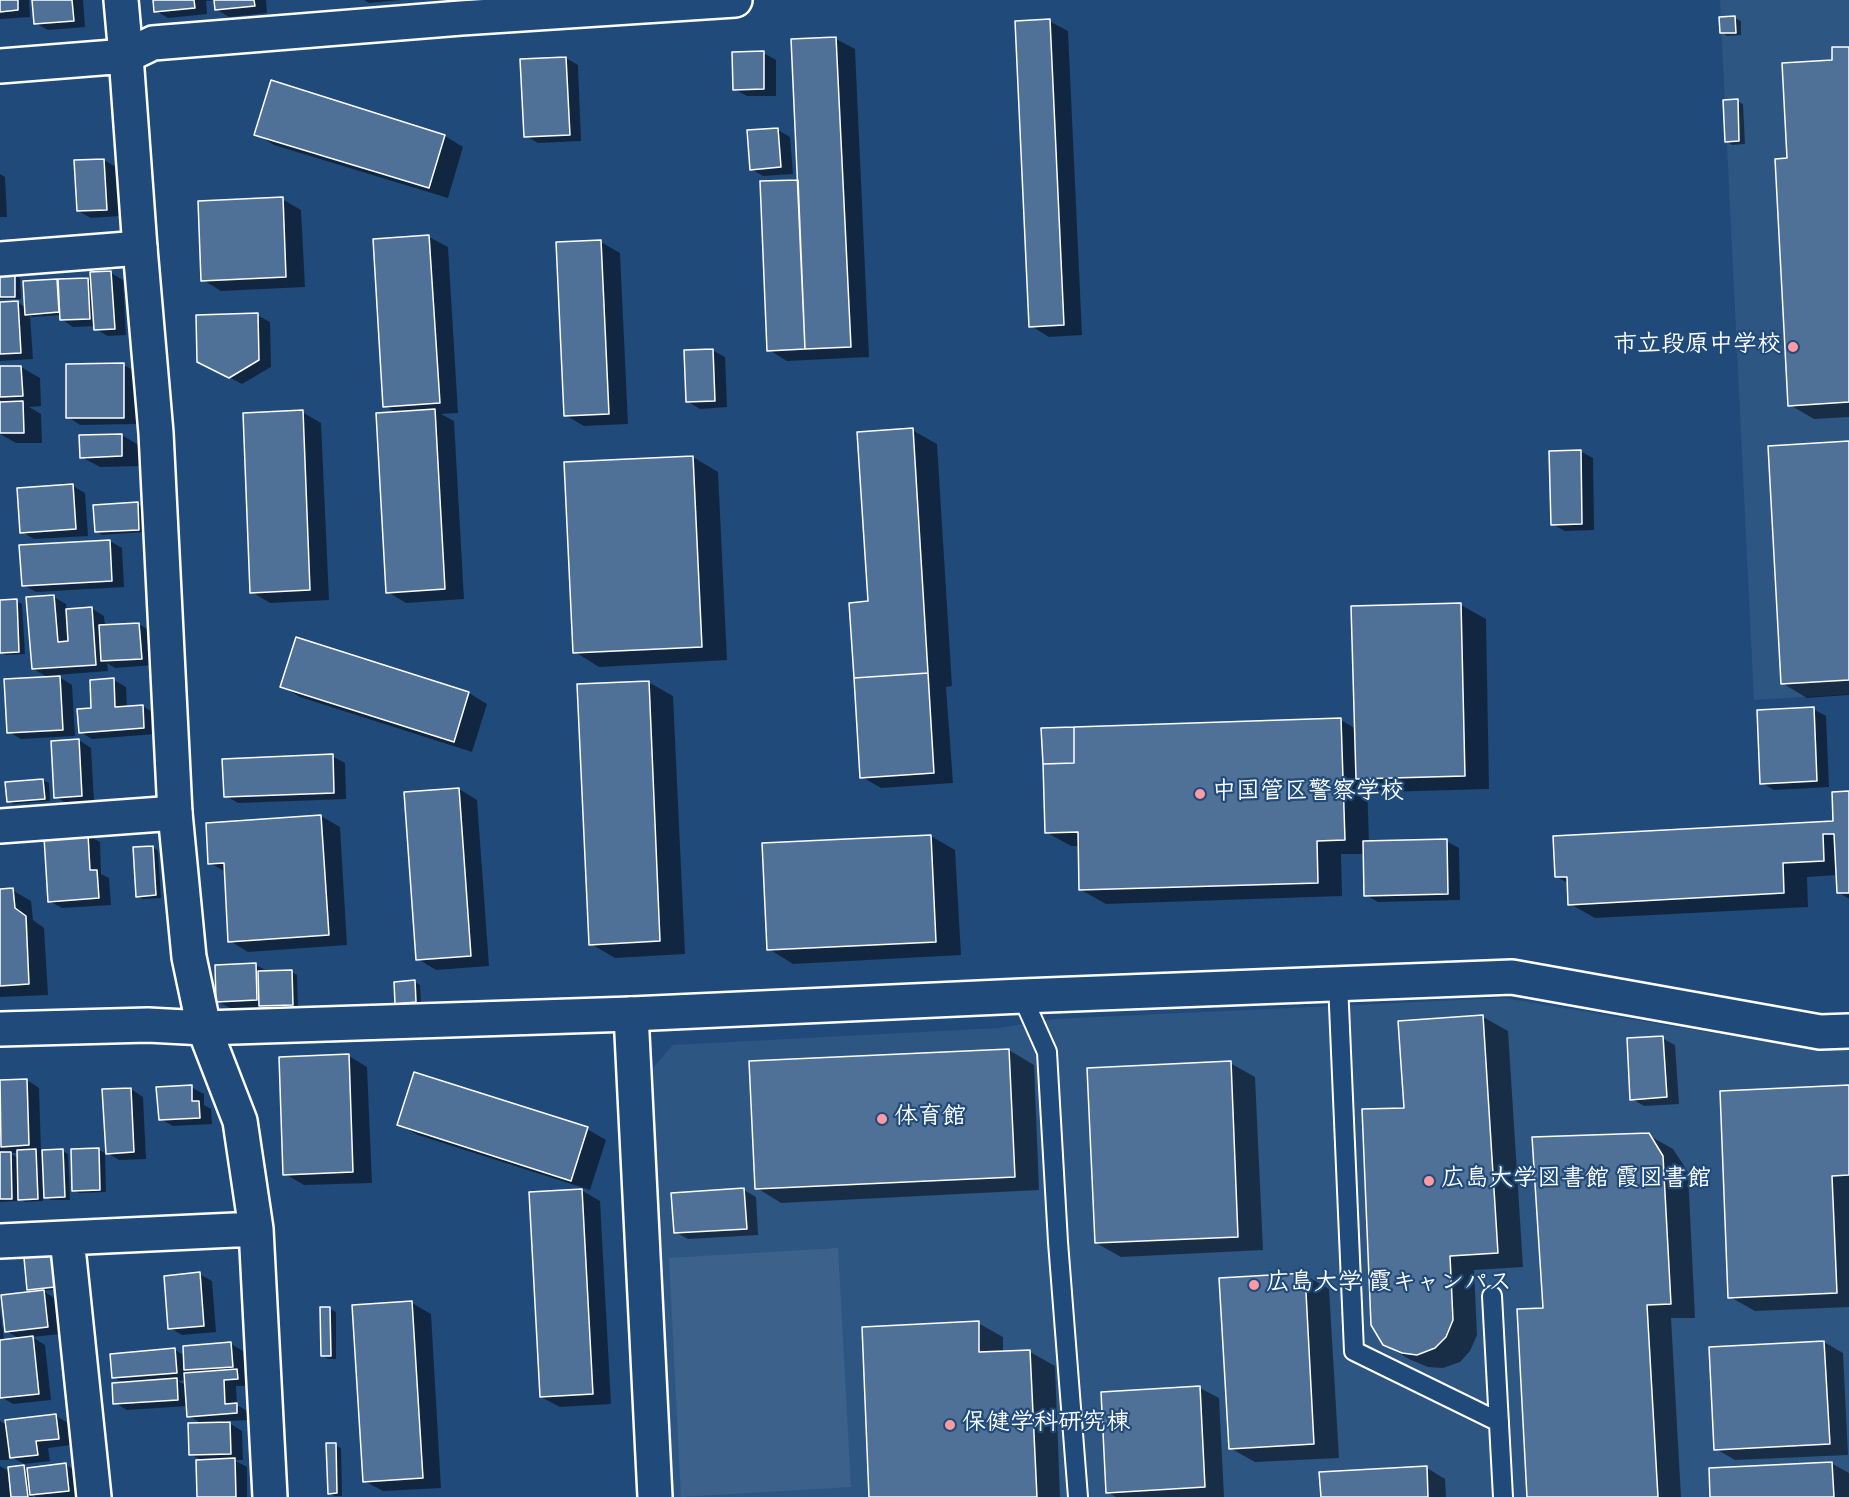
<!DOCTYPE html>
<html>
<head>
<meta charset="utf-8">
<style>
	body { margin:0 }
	canvas { display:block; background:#1f4a7a }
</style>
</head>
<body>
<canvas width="1849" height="1497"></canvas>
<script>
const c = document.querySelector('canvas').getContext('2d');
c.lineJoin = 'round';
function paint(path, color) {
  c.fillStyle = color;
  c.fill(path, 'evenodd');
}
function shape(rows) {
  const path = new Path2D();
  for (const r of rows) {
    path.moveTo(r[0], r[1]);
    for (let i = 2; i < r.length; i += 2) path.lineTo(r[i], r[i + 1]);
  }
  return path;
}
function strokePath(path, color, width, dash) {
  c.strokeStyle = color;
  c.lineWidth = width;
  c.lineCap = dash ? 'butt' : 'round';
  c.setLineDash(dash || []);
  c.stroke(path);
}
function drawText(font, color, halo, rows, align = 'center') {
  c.font = font + ' "Indie Flower","Klee One",sans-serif';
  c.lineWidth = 4.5;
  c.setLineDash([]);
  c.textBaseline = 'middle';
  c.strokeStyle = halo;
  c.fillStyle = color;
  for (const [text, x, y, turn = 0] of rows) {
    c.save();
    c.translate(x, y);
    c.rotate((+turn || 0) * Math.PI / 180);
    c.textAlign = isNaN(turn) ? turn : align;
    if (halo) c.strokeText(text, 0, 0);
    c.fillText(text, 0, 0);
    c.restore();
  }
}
paint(shape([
	[1720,0,1849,0,1849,694,1754,700],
	[1504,998,1814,1050,1849,1048,1849,1497,671,1497,649,1073,673,1045,999,1028,1055,1019]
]), '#2e5683');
paint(shape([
	[838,1248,851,1487,681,1497,669,1258]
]), '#3c618b');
paint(shape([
	[0,0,29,0,30,17,0,19],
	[33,0,83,0,85,27,48,30,35,23],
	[151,0,266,0,267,13,229,17,216,9,215,0,206,1,207,14,168,18,156,11,155,2],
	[364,0,401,0,369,3],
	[1721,18,1735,18,1741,21,1741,35,1727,36,1721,32],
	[1049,21,1068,31,1082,335,1049,337,1031,326],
	[836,39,855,49,869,357,787,361,769,350,799,181],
	[1849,48,1849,417,1814,419,1790,405,1834,61],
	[764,53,776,60,776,96,747,96,734,89],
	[566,58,578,65,581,141,538,143,526,136],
	[1737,101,1743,104,1745,144,1732,145,1726,141],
	[778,130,790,137,793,174,763,176,751,169],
	[256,134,445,136,463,147,448,198,274,145],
	[104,160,116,167,119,216,91,218,78,211],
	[0,174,5,177,7,217,0,217],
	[282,199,301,210,305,287,221,291,203,280],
	[429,237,448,247,458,413,441,414,454,421,464,599,406,603,388,592,397,413,385,406],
	[601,242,620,253,628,424,584,426,565,415],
	[111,273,123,280,126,335,108,336,95,329,95,326,73,327,61,319,61,315,32,317,30,316,33,359,0,361,0,303,17,302,26,308,57,280,60,282,88,279,92,282],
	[14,274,20,278,21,299,0,299,0,275],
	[257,315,270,322,271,367,242,384,211,368],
	[712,350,725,357,727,407,700,409,687,401],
	[124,365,136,372,136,424,80,425,68,417],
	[21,367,40,378,41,406,29,407,41,414,42,443,16,443,0,434,0,403,6,403,0,400,0,368],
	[302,412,321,423,329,600,270,603,252,592],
	[912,430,937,444,952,686,946,687,953,783,881,788,862,777,869,603],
	[122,435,140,446,141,466,100,467,81,457],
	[1849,443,1849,695,1807,698,1782,683],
	[1580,451,1593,458,1594,530,1565,531,1552,524],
	[693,457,718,472,727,660,599,667,575,652,566,463],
	[73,486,85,493,88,536,34,539,22,532],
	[137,504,143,507,144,532,102,535,96,531],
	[110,541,122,548,124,587,36,592,23,585],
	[54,597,66,604,67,610,91,608,104,616,105,627,139,624,152,632,154,665,115,668,107,663,108,671,56,675,72,685,75,736,21,739,9,732,49,678,33,669],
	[16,601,22,604,25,654,6,655,0,652,0,602],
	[1461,605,1486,619,1489,789,1382,792,1367,783,1369,842,1446,841,1459,848,1460,900,1378,902,1366,895,1365,854,1341,854,1342,896,1106,904,1081,890,1080,846,1071,846,1046,832,1341,720,1356,729],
	[297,639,469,693,487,704,472,752,300,697,281,686],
	[114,680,126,687,127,708,143,706,155,714,156,734,92,739,80,732],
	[648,682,673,696,685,954,615,958,591,944],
	[1813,709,1826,716,1829,787,1774,790,1762,783],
	[79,740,91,748,94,802,68,804,55,797],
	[332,756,345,763,346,799,238,803,226,796],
	[43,780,49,783,50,801,14,804,8,801],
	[459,789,477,800,489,966,436,970,418,959],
	[1849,793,1849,899,1838,892,1837,875,1807,877,1808,907,1595,918,1570,904,1569,884,1556,876,1835,823],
	[321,816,340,827,347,945,248,952,230,941,226,872,210,863],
	[87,835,100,842,101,874,109,878,111,905,62,908,49,901],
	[931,836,955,850,961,955,793,964,769,949],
	[153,847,158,851,161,898,143,899,137,896],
	[12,890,31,901,33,920,44,928,48,995,0,997,0,891],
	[256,965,269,972,292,972,297,975,298,1008,230,1008,217,1001],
	[415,982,420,985,421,1005,402,1006,397,1003],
	[1483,1017,1508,1031,1523,1267,1474,1270,1477,1335,1470,1351,1460,1362,1443,1368,1428,1367,1409,1359,1384,1344,1405,1110],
	[1662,1038,1675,1045,1679,1104,1644,1106,1632,1099],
	[1009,1050,1034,1065,1039,1190,781,1203,757,1188],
	[349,1056,367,1067,372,1183,304,1185,285,1174],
	[1230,1063,1255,1077,1263,1250,1121,1257,1096,1243],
	[27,1080,39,1088,41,1151,63,1151,68,1154,70,1200,51,1200,43,1196,43,1201,25,1202,18,1198,18,1201,0,1202,0,1081],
	[10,1153,18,1153,18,1158],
	[191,1087,204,1094,204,1105,211,1109,212,1124,173,1126,160,1119],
	[1849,1087,1849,1307,1755,1311,1730,1297],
	[131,1089,143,1097,146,1159,119,1160,107,1153],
	[399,1125,587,1129,606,1140,590,1190,418,1135],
	[1648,1135,1673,1149,1688,1172,1695,1318,1671,1318,1681,1497,1529,1497,1545,1310],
	[99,1150,105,1153,106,1192,79,1193,74,1190],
	[581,1190,600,1201,611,1404,560,1407,541,1397],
	[744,1190,756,1197,758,1235,688,1239,675,1232],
	[52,1256,57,1259,60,1289,43,1291,56,1299,60,1334,32,1337,45,1345,51,1400,13,1404,1,1397,0,1309,4,1341,20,1339,6,1331,35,1293,29,1289],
	[199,1274,212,1281,216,1332,182,1335,170,1328],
	[1305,1275,1329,1289,1339,1458,1255,1462,1230,1448],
	[412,1303,431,1314,441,1488,383,1491,364,1481],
	[330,1309,336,1312,336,1359,328,1359,322,1355],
	[978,1323,1003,1337,1003,1353,1030,1352,1055,1366,1060,1497,871,1497],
	[1824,1342,1843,1353,1848,1455,1735,1460,1716,1449],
	[231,1344,243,1351,245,1376,249,1378,249,1386,236,1386,237,1405,249,1412,249,1420,226,1421,242,1431,243,1460,234,1460,247,1467,247,1497,198,1497,203,1461,190,1454,203,1424,189,1416,188,1406,127,1410,115,1403,124,1383,114,1378,175,1350,185,1356],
	[186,1380,187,1386,178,1381],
	[1200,1388,1219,1398,1224,1497,1116,1497,1107,1492],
	[56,1416,68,1423,71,1445,48,1448,50,1461,24,1464,8,1455,9,1460,0,1460,0,1421,7,1425],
	[335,1445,341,1448,342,1496,335,1496,329,1493],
	[1831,1463,1849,1473,1849,1497,1712,1497],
	[66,1465,78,1472,81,1497,36,1497,32,1495,33,1497,0,1497,0,1466,10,1472,24,1467,28,1469],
	[1427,1468,1445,1479,1446,1497,1322,1497]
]), '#0007');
const building = shape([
	[0,0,18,0,18,10,0,12,0,0],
	[32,0,72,0,74,21,34,24,32,0],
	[153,0,194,0,195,8,154,12,153,0],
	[214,0,254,0,255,6,215,10,214,0],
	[1735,16,1736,33,1720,33,1719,17,1735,16],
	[1050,19,1064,325,1029,327,1015,21,1050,19],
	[836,37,851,347,805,349,791,39,836,37],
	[1832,47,1849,47,1849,402,1788,406,1775,159,1787,158,1782,63,1832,60,1832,47],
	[764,51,764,89,733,90,732,52,764,51],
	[566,57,570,135,524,137,520,59,566,57],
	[271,80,445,135,429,188,254,135,271,80],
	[1738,99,1739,141,1725,142,1723,100,1738,99],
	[778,128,781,167,750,170,747,130,778,128],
	[104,159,107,210,77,211,74,160,104,159],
	[798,180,805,349,767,351,760,181,798,180],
	[283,197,286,277,201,281,198,201,283,197],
	[429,235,440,403,383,407,373,239,429,235],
	[601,240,609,414,564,416,556,242,601,240],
	[111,271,115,329,94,330,90,272,111,271],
	[0,273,15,273,15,297,0,297,0,273],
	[88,278,90,319,60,320,58,279,88,278],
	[57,279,59,312,25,315,23,281,57,279],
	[18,301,21,353,0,354,0,302,18,301],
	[258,313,259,360,229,378,197,362,196,315,258,313],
	[713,349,715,401,686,402,684,350,713,349],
	[124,363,124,418,66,418,66,364,124,363],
	[0,366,21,366,23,396,0,397,0,366],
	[23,401,24,433,0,433,0,402,23,401],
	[435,409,445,589,386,593,376,413,435,409],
	[303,410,310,590,250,593,243,413,303,410],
	[913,428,928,673,854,678,849,603,868,601,857,432,913,428],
	[122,434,122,456,80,458,79,435,122,434],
	[1849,441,1849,680,1781,684,1768,446,1849,441],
	[1581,450,1582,524,1551,525,1549,451,1581,450],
	[693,456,702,647,573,653,564,462,693,456],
	[73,484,76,529,20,533,17,488,73,484],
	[138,502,139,530,95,532,93,505,138,502],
	[110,540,112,581,22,586,19,545,110,540],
	[54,595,58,642,68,641,66,609,92,607,96,665,32,669,26,597,54,595],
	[17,599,19,652,0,653,0,600,17,599],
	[1461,603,1465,776,1356,779,1351,606,1461,603],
	[139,623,142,659,101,661,99,625,139,623],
	[296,637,469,692,454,742,280,687,296,637],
	[928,673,934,773,860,778,854,678,928,673],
	[60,676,63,730,7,733,4,679,60,676],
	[114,678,115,707,143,705,144,728,79,733,77,709,91,708,90,680,114,678],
	[649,681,660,941,589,945,577,684,649,681],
	[1814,707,1817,781,1760,784,1757,710,1814,707],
	[1341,718,1345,840,1317,841,1318,883,1079,890,1078,832,1045,833,1043,764,1074,763,1074,727,1341,718],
	[1074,727,1074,763,1043,764,1041,728,1074,727],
	[79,739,82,796,54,798,51,741,79,739],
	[333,754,334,793,224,797,222,759,333,754],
	[43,779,45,799,7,802,5,782,43,779],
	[459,788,471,956,416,960,404,792,459,788],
	[1849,791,1849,893,1837,893,1834,834,1823,834,1824,861,1783,863,1784,893,1568,905,1567,877,1555,877,1553,836,1833,821,1832,792,1849,791],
	[321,815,329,935,228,942,224,863,208,864,206,823,321,815],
	[88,834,90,870,97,870,99,898,48,902,44,837,88,834],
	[931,835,936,942,767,950,762,843,931,835],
	[1447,839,1448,894,1364,896,1363,841,1447,839],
	[153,846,156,895,136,897,133,847,153,846],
	[13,888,15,908,26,916,29,984,0,986,0,889,13,888],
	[256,963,257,1000,216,1002,215,965,256,963],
	[292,970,293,1005,259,1006,258,971,292,970],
	[415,980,416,1002,395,1004,394,982,415,980],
	[1483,1015,1498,1253,1450,1256,1453,1320,1446,1337,1435,1348,1417,1355,1402,1353,1383,1345,1371,1325,1362,1109,1404,1108,1398,1021,1483,1015],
	[1663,1036,1667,1097,1630,1100,1627,1038,1663,1036],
	[1009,1049,1015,1177,755,1189,749,1061,1009,1049],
	[349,1054,353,1172,283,1175,279,1057,349,1054],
	[1231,1061,1238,1237,1095,1243,1087,1068,1231,1061],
	[414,1072,588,1127,571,1181,397,1125,414,1072],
	[27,1079,29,1145,1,1147,0,1080,27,1079],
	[192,1085,192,1101,199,1101,200,1118,159,1120,156,1087,192,1085],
	[1849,1085,1849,1175,1832,1176,1837,1293,1728,1298,1720,1091,1849,1085],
	[131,1088,134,1152,106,1154,102,1089,131,1088],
	[1649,1133,1663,1156,1671,1304,1647,1305,1658,1497,1527,1497,1517,1309,1543,1308,1532,1137,1649,1133],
	[99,1148,100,1190,72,1191,71,1149,99,1148],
	[36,1149,38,1199,18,1200,17,1150,36,1149],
	[63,1149,65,1197,44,1198,42,1150,63,1149],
	[0,1152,11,1152,12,1199,0,1199,0,1152],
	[744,1188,747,1229,674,1233,671,1193,744,1188],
	[582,1189,593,1394,540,1397,529,1192,582,1189],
	[52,1255,55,1287,27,1290,24,1258,52,1255],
	[200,1272,204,1326,168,1329,164,1276,200,1272],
	[1305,1273,1314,1444,1229,1449,1219,1278,1305,1273],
	[44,1290,48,1327,5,1332,1,1295,44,1290],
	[412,1301,423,1478,363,1482,352,1305,412,1301],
	[320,1307,330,1307,331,1356,321,1356,320,1307],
	[979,1321,979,1352,1030,1350,1037,1497,869,1497,862,1327,979,1321],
	[33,1336,39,1394,0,1398,0,1340,33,1336],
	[1824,1341,1830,1444,1714,1450,1709,1347,1824,1341],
	[231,1342,233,1367,184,1370,183,1346,231,1342],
	[175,1348,177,1373,112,1378,110,1354,175,1348],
	[237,1369,238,1379,224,1380,225,1404,237,1403,237,1413,187,1417,184,1373,237,1369],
	[177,1378,178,1400,113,1404,112,1383,177,1378],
	[1200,1386,1205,1487,1106,1493,1101,1392,1200,1386],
	[56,1414,59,1439,36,1441,38,1455,10,1458,5,1420,56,1414],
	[230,1422,231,1454,189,1455,188,1423,230,1422],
	[326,1443,336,1443,337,1493,328,1494,326,1443],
	[235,1458,236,1497,197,1497,196,1460,235,1458],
	[1832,1462,1834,1497,1710,1497,1709,1468,1832,1462],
	[66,1463,69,1491,30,1495,27,1468,66,1463],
	[24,1465,28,1497,11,1497,8,1467,24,1465],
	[1427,1466,1428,1497,1321,1497,1319,1472,1427,1466]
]);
paint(building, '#507197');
strokePath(building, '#fff', 1.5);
const service = shape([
	[1338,983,1354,1351,1499,1422],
	[1022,996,1047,1052,1058,1242,1078,1497],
	[1492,1296,1503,1497]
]);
const minor = shape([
	[121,0,126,56,153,43,461,18,735,0],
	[0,259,140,248],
	[0,826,175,813],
	[67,1238,94,1497],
	[0,1241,256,1229],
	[270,1497,256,1229,240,1121,204,1028,631,1014,1022,996,1512,977,1820,1032,1849,1031]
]);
const tertiary = shape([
	[0,66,126,56,140,248,156,433,175,813,189,957,204,1028,148,1025,0,1029],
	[631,1014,655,1497]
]);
strokePath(service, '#fff', 22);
strokePath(minor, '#fff', 38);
strokePath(tertiary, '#fff', 38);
strokePath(service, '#1f4a7a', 18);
strokePath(minor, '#1f4a7a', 33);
strokePath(tertiary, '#1f4a7a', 33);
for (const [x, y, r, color] of [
	[1793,347,6,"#ff9aa2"],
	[1200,794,6,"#ff9aa2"],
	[882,1119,6,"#ff9aa2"],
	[1429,1181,6,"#ff9aa2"],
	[1254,1285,6,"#ff9aa2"],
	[950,1425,6,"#ff9aa2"]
]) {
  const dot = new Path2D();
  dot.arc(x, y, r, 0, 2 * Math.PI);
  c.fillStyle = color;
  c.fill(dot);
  strokePath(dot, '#1f4a7a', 2);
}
drawText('bold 24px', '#fff', '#1f4a7a', [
	["市立段原中学校",1781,347,"right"],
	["中国管区警察学校",1212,794],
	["体育館",894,1119],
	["広島大学図書館 霞図書館",1441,1181],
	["広島大学 霞キャンパス",1266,1285],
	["保健学科研究棟",962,1425]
], 'left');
</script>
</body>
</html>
